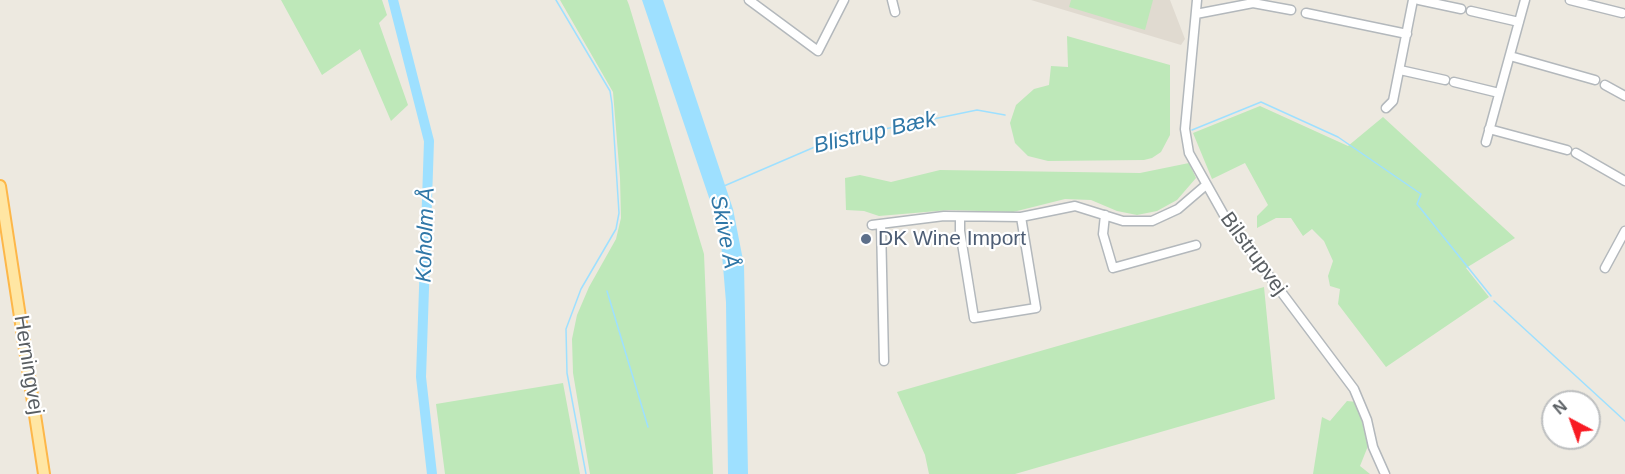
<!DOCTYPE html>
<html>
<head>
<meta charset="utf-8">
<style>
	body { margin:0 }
	#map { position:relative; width:1625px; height:474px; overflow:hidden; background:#ede9e0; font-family:Helvetica,sans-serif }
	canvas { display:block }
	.north { position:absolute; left:1541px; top:390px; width:60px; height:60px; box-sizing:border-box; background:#fff; border:2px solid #bdbfc0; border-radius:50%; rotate:319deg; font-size:16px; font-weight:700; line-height:24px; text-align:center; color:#595e62 }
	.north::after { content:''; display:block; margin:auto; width:21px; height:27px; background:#f81b23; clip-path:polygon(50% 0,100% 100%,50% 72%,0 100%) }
</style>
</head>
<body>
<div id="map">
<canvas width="1625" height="474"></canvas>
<div class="north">N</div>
</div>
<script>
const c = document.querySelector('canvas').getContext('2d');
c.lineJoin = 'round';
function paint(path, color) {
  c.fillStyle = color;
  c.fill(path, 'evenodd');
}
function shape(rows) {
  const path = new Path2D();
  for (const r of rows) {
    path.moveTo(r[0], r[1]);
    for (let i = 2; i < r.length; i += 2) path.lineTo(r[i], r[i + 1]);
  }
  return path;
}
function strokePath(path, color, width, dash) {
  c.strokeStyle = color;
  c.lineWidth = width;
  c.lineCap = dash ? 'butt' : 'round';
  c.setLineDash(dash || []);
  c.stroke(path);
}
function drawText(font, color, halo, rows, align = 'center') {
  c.font = font + ' Helvetica,sans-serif';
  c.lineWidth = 4.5;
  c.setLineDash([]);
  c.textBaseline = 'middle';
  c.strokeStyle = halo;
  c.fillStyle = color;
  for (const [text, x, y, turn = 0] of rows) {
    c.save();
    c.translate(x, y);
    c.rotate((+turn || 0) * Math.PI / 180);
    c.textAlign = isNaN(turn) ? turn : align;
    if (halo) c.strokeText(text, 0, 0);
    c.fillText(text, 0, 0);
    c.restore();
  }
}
paint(shape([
	[1031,0,1170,0,1185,39,1181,45]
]), '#e0dad0');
paint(shape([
	[281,0,382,0,387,15,379,23,408,105,391,121,360,49,322,75],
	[560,0,627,0,629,5,704,254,713,474,590,474,573,373,572,339,577,315,589,287,616,239,621,218,620,178,613,92],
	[1071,0,1153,0,1145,30,1069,7],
	[1067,36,1170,65,1170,135,1161,152,1152,158,1144,160,1048,161,1028,156,1015,143,1010,123,1016,105,1034,89,1049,85,1051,66,1068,67],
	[1260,106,1348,146,1383,117,1515,238,1466,268,1489,297,1386,367,1338,304,1340,289,1330,286,1328,276,1333,261,1324,241,1312,229,1303,236,1291,218,1276,218,1257,228,1257,216,1268,205,1245,163,1212,179,1193,133],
	[1189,163,1196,178,1177,200,1157,211,1137,215,1117,211,1091,200,1065,199,1013,212,949,210,879,216,864,211,846,210,845,178,860,175,891,182,940,170,1140,173],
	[1264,287,1275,399,1015,474,929,474,925,455,897,392],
	[563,383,580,474,445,474,436,404],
	[1347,401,1357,402,1368,446,1360,466,1370,474,1313,474,1322,417,1330,421]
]), '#bee8b9');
paint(shape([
	[642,0,663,0,733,209,744,265,748,474,728,474,726,302,720,230]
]), '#9ee0ff');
strokePath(shape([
	[556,0,610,91,612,104,619,213,616,229,581,289,566,329,567,373,586,474],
	[1192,130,1261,102,1338,137,1421,194,1417,204,1491,296],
	[724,186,831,140,977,110,1005,115],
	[607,291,648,427],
	[1494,301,1625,421]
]), '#9ee0ff', 1.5);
strokePath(shape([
	[393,0,429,141,421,377,432,474]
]), '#9ee0ff', 10);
const minor = shape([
	[749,0,818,51,844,0],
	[892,0,895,12],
	[1197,0,1185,129,1189,153,1225,217,1354,389,1367,420,1373,447,1385,474],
	[1419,0,1461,9],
	[1570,0,1622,13],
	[1471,11,1519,22],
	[1306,13,1407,34],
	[1196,14,1253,3,1291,10],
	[1510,56,1595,80],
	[1400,70,1445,80],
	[1454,82,1499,93],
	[1605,85,1625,96],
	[1386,108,1393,101,1413,0],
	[1489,129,1567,150],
	[1486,142,1525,0],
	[1576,153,1625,181],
	[1105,215,1103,234,1113,268,1196,245],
	[960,217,960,231,974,318,1036,308,1021,217],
	[881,224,884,361],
	[872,225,944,216,1021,217,1075,206,1123,221,1152,221,1178,209,1206,185],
	[1605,268,1625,231]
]);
const major = shape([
	[0,186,44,474]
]);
strokePath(minor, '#b3b8bc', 11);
strokePath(major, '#fdb749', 14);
strokePath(minor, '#fff', 8);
strokePath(major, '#ffe6a3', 10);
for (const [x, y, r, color] of [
	[866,239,6,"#5c6f8a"]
]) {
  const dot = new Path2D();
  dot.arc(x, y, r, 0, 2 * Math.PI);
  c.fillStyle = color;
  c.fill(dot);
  strokePath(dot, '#fff', 2);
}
drawText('21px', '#4e5e75', '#fff', [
	["DK Wine Import",878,239]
], 'left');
drawText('21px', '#595e62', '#fff', [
	["Bilstrupvej",1253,254,54],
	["Herningvej",28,365,81]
]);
drawText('italic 22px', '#2f77a7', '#fff', [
	["Blistrup Bæk",875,133,-13],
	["Skive Å",724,232,79],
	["Koholm Å",426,235,-88]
]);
</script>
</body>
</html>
